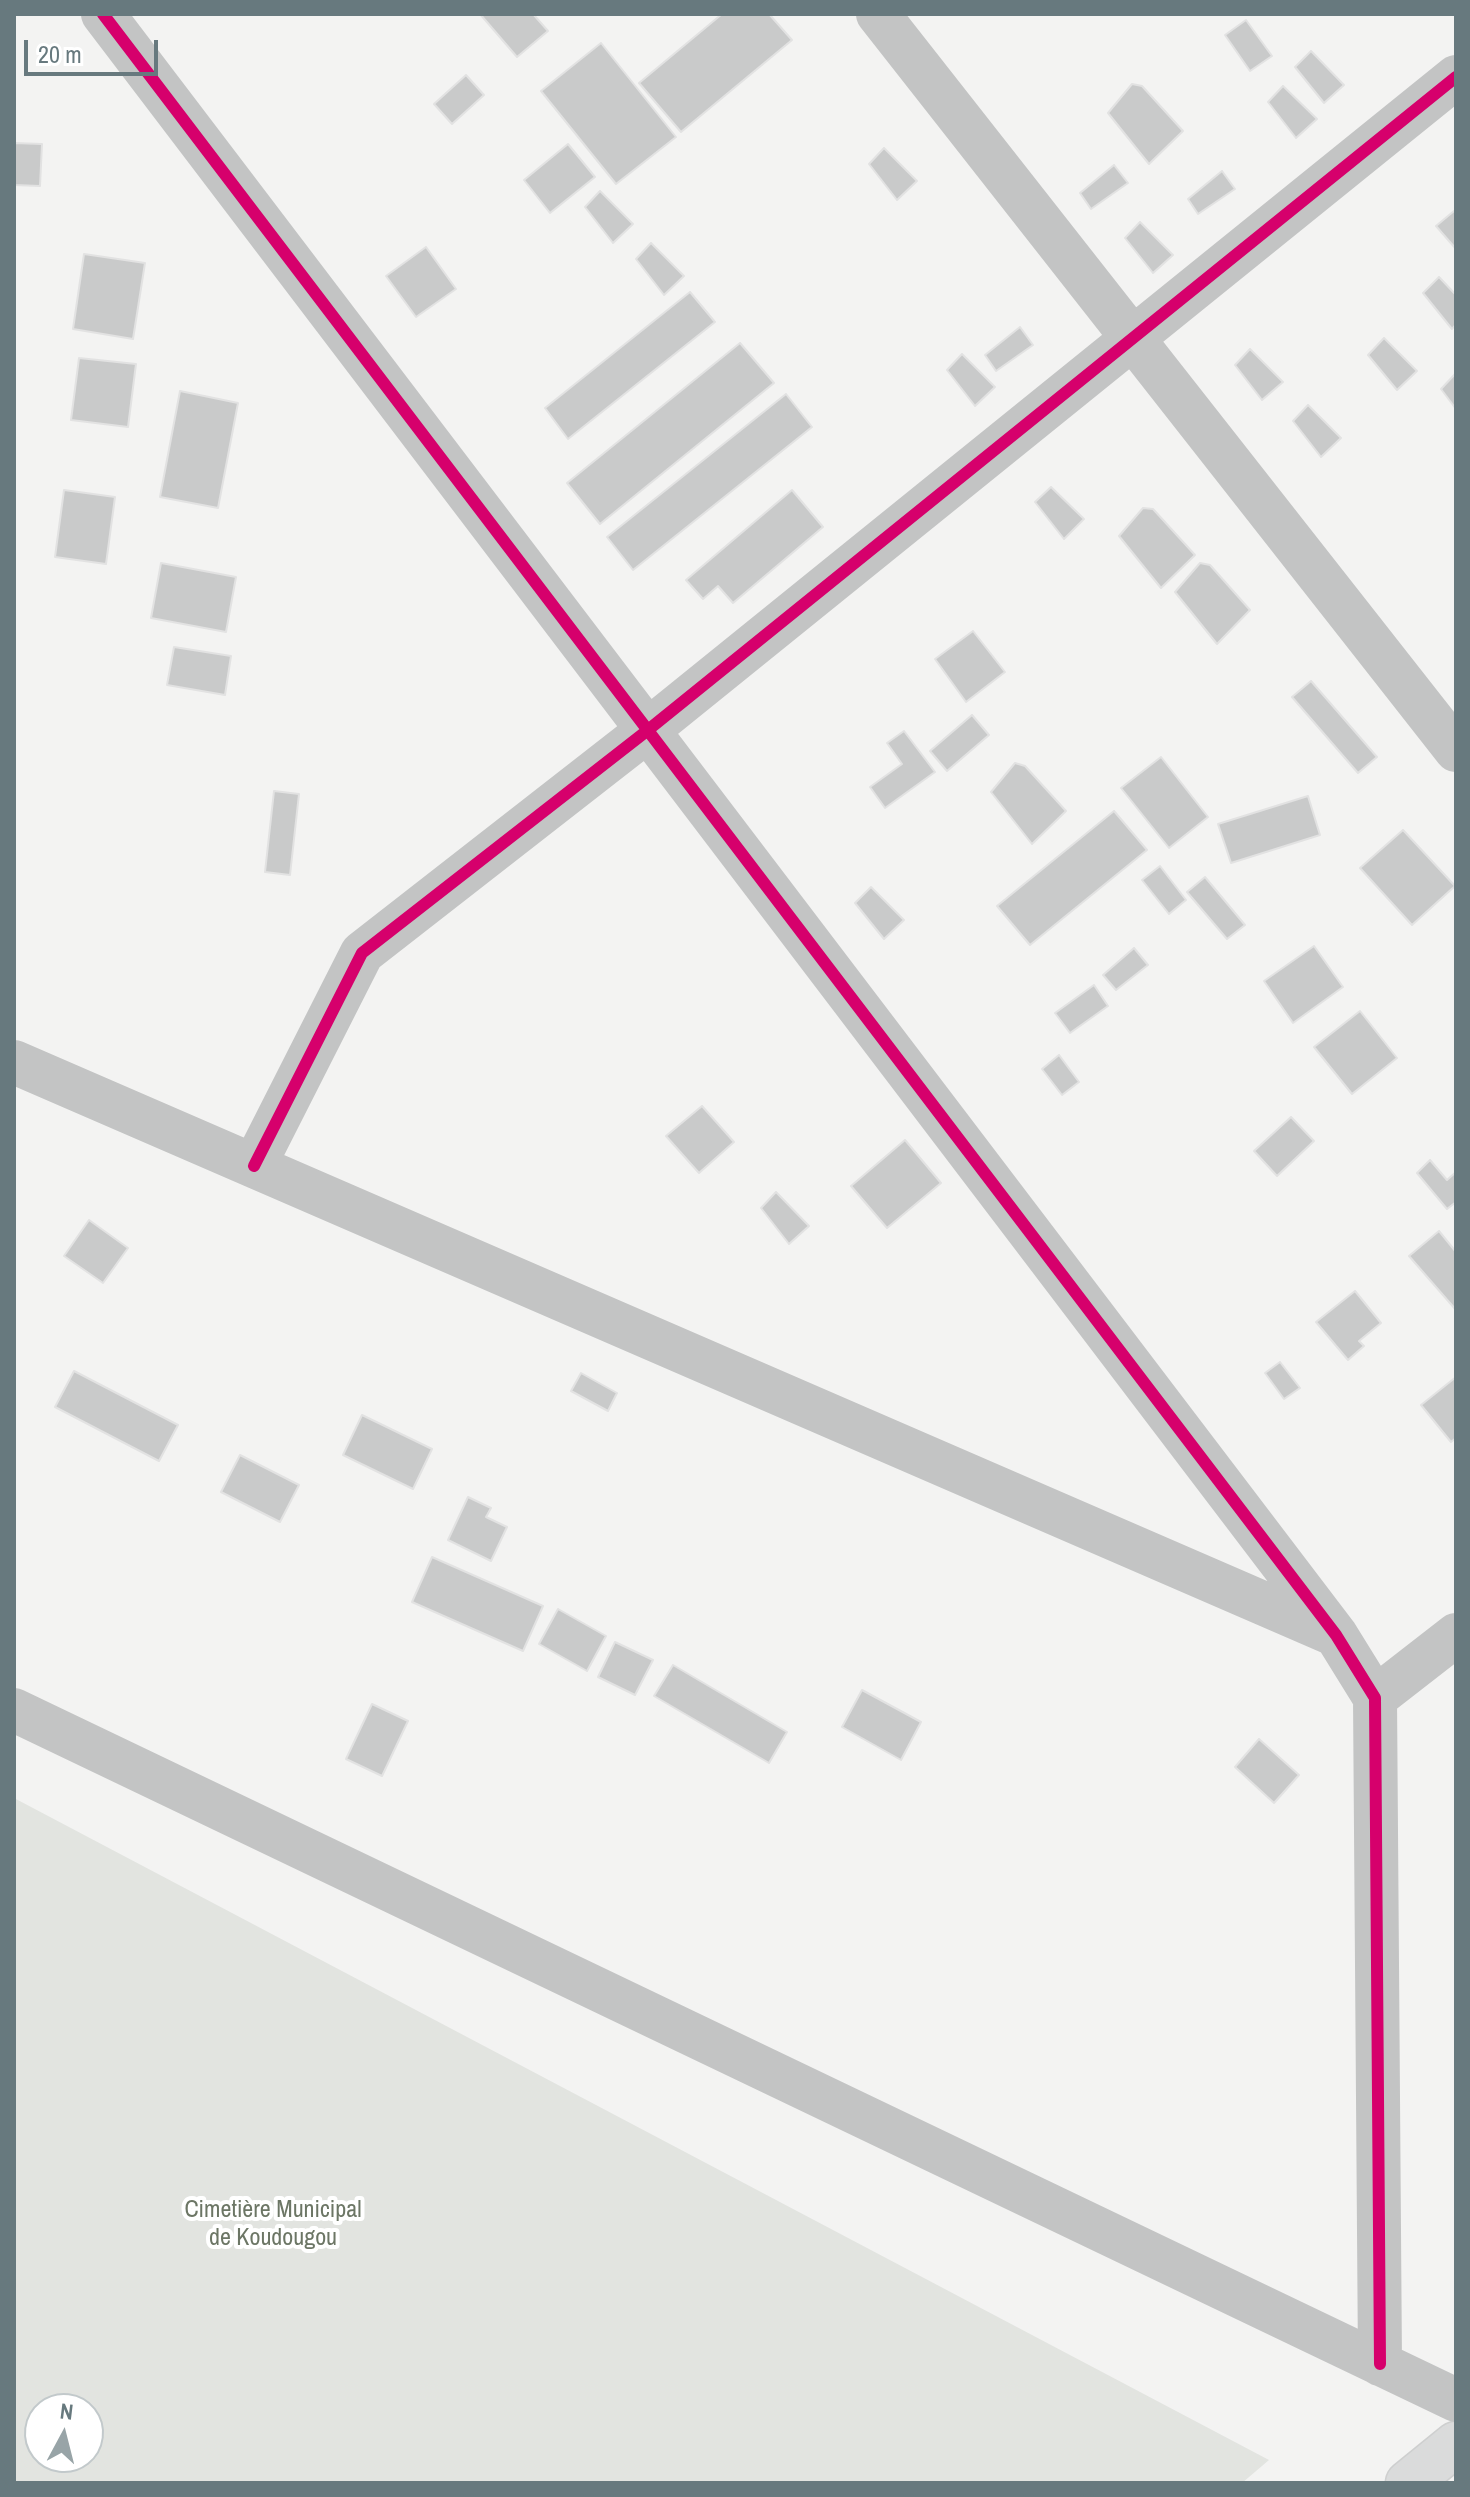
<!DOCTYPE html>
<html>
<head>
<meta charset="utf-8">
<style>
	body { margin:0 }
	#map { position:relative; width:1470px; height:2497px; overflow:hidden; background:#f3f3f2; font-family:"Archivo Narrow",sans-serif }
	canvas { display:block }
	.frame { position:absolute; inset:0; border:16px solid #67797e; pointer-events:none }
	.north { position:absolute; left:24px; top:2393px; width:80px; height:80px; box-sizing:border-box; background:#fff; border:2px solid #c2c9cb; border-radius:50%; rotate:7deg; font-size:22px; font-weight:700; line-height:32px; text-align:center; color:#67797e }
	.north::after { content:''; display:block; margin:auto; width:28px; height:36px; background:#98a4a7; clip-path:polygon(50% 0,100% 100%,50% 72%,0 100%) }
	.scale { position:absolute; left:24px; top:40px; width:134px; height:36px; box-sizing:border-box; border:4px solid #67797e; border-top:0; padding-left:10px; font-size:24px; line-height:28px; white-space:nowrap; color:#67797e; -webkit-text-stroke:6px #fff; paint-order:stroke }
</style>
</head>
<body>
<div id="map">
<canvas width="1470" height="2497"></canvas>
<div class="frame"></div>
<div class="north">N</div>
<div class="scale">20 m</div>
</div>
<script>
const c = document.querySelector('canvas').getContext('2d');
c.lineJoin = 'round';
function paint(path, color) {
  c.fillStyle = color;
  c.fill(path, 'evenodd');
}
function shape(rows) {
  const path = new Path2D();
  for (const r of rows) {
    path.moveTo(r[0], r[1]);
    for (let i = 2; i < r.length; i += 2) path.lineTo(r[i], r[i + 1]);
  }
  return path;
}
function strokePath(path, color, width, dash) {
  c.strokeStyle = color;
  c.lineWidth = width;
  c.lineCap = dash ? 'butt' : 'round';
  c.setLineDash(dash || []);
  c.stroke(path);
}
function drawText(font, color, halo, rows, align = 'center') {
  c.font = font + ' "Archivo Narrow",sans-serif';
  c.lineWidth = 8;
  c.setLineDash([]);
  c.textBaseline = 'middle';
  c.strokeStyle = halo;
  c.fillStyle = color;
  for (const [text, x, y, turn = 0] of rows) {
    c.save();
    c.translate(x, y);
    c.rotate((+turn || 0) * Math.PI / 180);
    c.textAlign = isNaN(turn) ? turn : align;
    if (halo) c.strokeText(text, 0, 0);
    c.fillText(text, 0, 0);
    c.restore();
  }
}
paint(shape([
	[14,1798,1269,2460,1242,2483,14,2483],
	[40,2409,88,2409,88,2457,40,2457]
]), '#e2e4e0');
const building = shape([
	[480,14,533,14,548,31,517,57,480,14],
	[722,14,769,14,792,40,681,132,639,83,722,14],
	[1246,20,1272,56,1250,71,1225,35,1246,20],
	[601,43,676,137,616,184,541,91,601,43],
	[1311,51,1344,85,1324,103,1295,67,1311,51],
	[466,75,484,95,452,124,434,104,466,75],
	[1132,84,1142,86,1183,131,1149,164,1108,113,1132,84],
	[1283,86,1317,119,1296,138,1268,102,1283,86],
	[14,143,42,144,40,186,14,185,14,143],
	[568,144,595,177,550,213,524,180,568,144],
	[884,148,917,181,897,200,869,164,884,148],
	[1114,165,1128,183,1091,209,1080,193,1114,165],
	[1222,171,1235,189,1198,214,1188,199,1222,171],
	[600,191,633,224,613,243,585,207,600,191],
	[1454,211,1456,214,1456,249,1436,226,1454,211],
	[1140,222,1173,255,1153,273,1125,238,1140,222],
	[651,243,684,276,664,295,636,259,651,243],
	[426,247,456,289,416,317,386,276,426,247],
	[84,254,145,263,133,339,73,329,84,254],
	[1439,277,1456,295,1456,324,1452,329,1423,293,1439,277],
	[690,292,715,322,568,439,545,408,690,292],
	[1020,327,1033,345,996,371,985,355,1020,327],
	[1384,338,1417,371,1397,390,1368,355,1384,338],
	[740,343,774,383,600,524,567,483,740,343],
	[1250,349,1283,382,1262,400,1235,365,1250,349],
	[962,354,995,387,975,406,947,370,962,354],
	[79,358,136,364,128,427,71,420,79,358],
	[1456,373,1456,409,1441,389,1456,373],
	[180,391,238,403,218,508,160,497,180,391],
	[786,394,812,427,633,570,607,537,786,394],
	[1308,405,1341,438,1321,457,1293,421,1308,405],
	[1051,487,1084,519,1064,539,1035,502,1051,487],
	[64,490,115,497,106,564,55,557,64,490],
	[792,490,823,527,733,603,718,586,703,599,686,580,792,490],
	[1143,508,1153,509,1195,555,1161,588,1119,536,1143,508],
	[161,563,236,577,226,632,151,618,161,563],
	[1200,563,1210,565,1250,610,1217,644,1175,592,1200,563],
	[973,631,1005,672,966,702,935,659,973,631],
	[174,647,231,656,225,695,167,685,174,647],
	[1311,681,1377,757,1358,773,1292,697,1311,681],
	[972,715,989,735,947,771,930,751,972,715],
	[904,731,935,772,885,808,870,787,902,764,887,743,904,731],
	[1161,757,1208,817,1169,848,1121,788,1161,757],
	[1015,763,1025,766,1066,811,1032,844,991,792,1015,763],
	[274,791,299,794,290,875,265,872,274,791],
	[1308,796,1320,835,1231,863,1218,824,1308,796],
	[1114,811,1147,850,1030,945,997,906,1114,811],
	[1403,830,1455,886,1412,925,1360,868,1403,830],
	[1160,866,1186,900,1169,914,1142,880,1160,866],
	[1205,877,1245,925,1227,939,1187,892,1205,877],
	[871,887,904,920,884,939,855,903,871,887],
	[1314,946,1343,987,1293,1023,1264,981,1314,946],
	[1134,948,1148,965,1116,990,1103,975,1134,948],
	[1094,985,1108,1006,1070,1033,1055,1013,1094,985],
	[1360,1011,1397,1058,1352,1094,1314,1047,1360,1011],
	[1059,1055,1079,1082,1062,1095,1042,1069,1059,1055],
	[702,1106,734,1142,699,1173,666,1136,702,1106],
	[1291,1117,1314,1141,1277,1176,1254,1151,1291,1117],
	[905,1140,941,1183,887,1228,851,1186,905,1140],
	[1430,1160,1447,1180,1456,1172,1456,1202,1447,1209,1417,1173,1430,1160],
	[776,1192,809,1226,789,1244,761,1208,776,1192],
	[89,1220,128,1248,103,1283,64,1256,89,1220],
	[1439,1231,1456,1252,1456,1310,1409,1256,1439,1231],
	[1355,1291,1381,1323,1359,1341,1364,1346,1348,1360,1316,1322,1355,1291],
	[1280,1362,1300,1388,1284,1399,1265,1373,1280,1362],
	[74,1371,178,1425,159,1461,55,1407,74,1371],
	[581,1373,617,1393,608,1411,571,1391,581,1373],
	[1456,1377,1456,1438,1451,1442,1421,1405,1456,1377],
	[362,1415,432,1449,413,1489,343,1455,362,1415],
	[240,1455,299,1485,280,1522,221,1492,240,1455],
	[468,1497,491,1508,486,1517,507,1527,491,1561,448,1540,468,1497],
	[432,1557,543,1606,523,1651,412,1602,432,1557],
	[558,1609,606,1636,587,1671,539,1644,558,1609],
	[615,1642,653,1660,635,1695,598,1677,615,1642],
	[673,1665,787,1732,769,1763,654,1696,673,1665],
	[862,1690,921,1722,901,1760,842,1727,862,1690],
	[372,1704,408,1721,382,1776,346,1759,372,1704],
	[1259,1739,1299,1775,1274,1803,1235,1767,1259,1739]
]);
paint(building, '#c9caca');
strokePath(building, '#e2e2e2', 2);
const major = shape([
	[1408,2483,1456,2444]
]);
strokePath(major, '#cecfcf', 47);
strokePath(shape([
	[103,14,1336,1635,1375,1698,1380,2364],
	[878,14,1456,750],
	[14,1062,1334,1634],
	[254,1166,362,953,648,730,1456,77],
	[1375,1698,1456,1635],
	[14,1710,1456,2400]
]), '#c3c4c4', 44);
strokePath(major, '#dadbdb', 44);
strokePath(shape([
	[103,14,1336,1635,1375,1698,1380,2364],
	[254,1166,362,953,648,730,1456,77]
]), '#d6006c', 12);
drawText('24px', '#6c7665', '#fff', [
	["Cimetière Municipal",273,2211],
	["de Koudougou",273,2239]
]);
</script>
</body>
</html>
